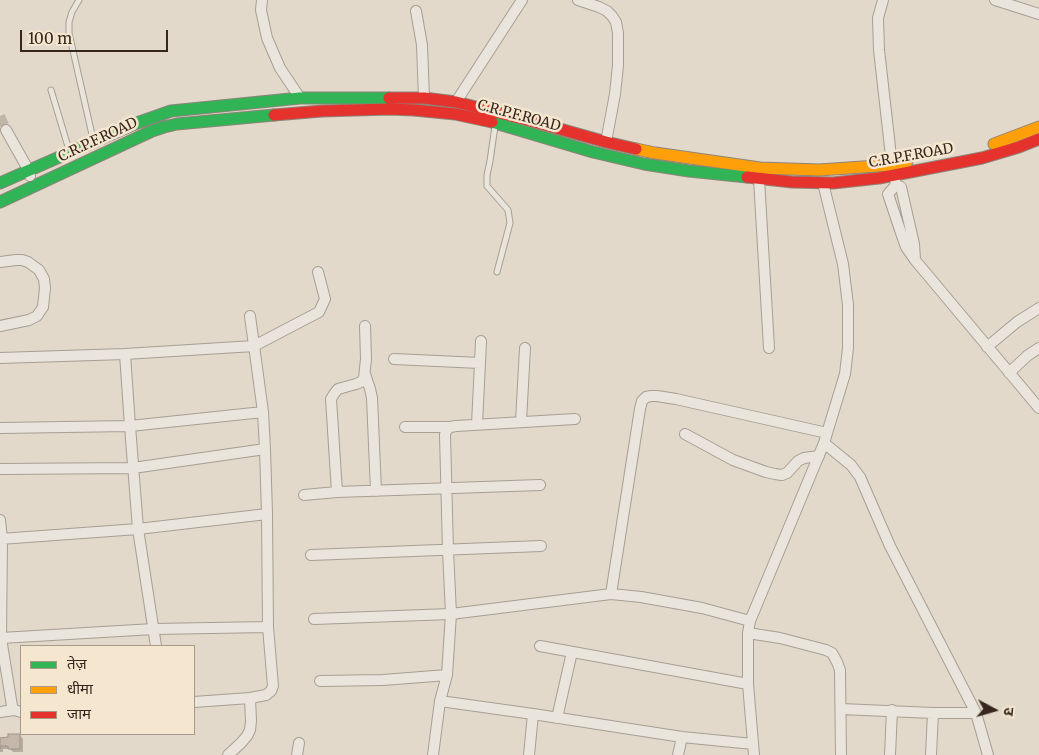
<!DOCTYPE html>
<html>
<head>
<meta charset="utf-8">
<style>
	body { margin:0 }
	#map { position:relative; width:1039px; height:755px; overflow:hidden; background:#e2d9ca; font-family:Merriweather,"Noto Sans Devanagari",serif }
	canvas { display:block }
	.legend { position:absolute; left:20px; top:645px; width:175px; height:90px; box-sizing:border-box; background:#f5e6cf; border:1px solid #a99988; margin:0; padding:6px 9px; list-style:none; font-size:15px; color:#36261d }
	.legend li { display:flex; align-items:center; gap:10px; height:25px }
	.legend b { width:25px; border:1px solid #a99988 }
	.north { position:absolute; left:969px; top:685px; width:50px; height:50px; -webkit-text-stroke:4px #f5e6cf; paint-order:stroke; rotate:96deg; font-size:14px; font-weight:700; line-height:20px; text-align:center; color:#36261d }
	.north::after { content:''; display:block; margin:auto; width:18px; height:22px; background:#36261d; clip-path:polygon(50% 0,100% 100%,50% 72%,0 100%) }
	.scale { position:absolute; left:20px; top:30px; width:148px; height:22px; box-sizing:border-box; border:2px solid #36261d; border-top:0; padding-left:6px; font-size:15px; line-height:18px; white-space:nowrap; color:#36261d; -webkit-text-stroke:4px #f5e6cf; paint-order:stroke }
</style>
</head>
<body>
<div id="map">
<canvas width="1039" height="755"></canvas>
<ul class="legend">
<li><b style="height:6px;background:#30b455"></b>तेज़</li>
<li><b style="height:6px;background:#ff9f0a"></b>धीमा</li>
<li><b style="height:6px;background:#e5322d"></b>जाम</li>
</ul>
<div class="north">उ</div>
<div class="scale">100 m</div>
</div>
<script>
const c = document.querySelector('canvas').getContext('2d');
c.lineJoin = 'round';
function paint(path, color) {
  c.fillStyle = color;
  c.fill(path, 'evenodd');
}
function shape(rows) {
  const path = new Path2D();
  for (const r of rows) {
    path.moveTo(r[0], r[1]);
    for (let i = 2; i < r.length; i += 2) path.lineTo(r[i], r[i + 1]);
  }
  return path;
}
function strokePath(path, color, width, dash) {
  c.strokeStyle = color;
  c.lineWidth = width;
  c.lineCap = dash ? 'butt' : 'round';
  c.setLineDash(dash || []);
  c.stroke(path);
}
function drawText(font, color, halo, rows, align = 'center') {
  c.font = font + ' Merriweather,serif';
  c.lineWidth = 5;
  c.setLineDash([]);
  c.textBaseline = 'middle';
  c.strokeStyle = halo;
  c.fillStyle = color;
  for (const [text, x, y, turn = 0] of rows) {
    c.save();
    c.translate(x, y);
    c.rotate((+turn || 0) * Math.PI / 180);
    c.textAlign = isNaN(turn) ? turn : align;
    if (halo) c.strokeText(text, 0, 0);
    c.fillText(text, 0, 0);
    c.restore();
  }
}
paint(shape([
	[20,735,23,739,23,752,13,752,10,749,3,749,3,752,0,752,0,737,2,739]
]), '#0003');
const building = shape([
	[8,734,20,734,20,749,8,749,8,746,1,746,0,749,0,738,8,737,8,734]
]);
paint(building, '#c6b7ab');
strokePath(building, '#a2948a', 1);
strokePath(shape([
	[0,116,6,130]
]), '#c0b5a7', 10, [10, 5]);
const lane = shape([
	[79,0,72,12,69,22,69,33,93,139],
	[51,90,69,150],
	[495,126,490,161,487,175,487,186,508,210,510,223,497,272]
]);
const street = shape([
	[262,0,261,10,267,38,280,68,300,98],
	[578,0,599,7,607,11,612,16,616,22,618,33,618,65,615,94,606,142],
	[883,0,878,18,879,50,892,165,896,185,901,187,914,244,915,259],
	[995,0,1039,14],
	[416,11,422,45,424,98],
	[456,102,522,0],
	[6,130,29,171,30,176],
	[759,179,769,348],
	[896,185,888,194,899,227,906,247,915,260,1039,408],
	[0,262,16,260,22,260,28,262,39,270,44,279,45,288,43,307,37,316,29,320,0,326],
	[987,347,1017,322,1039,308],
	[125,354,254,346,319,312,325,299,318,272],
	[0,358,125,354,130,426,0,428],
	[394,359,480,363,477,424],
	[480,363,481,341],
	[1009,373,1027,356,1039,348],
	[365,374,370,389,372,398,376,491],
	[521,421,525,348],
	[405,427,450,427],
	[685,434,733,460,766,472,775,474,782,475,787,473,798,461,804,458,819,456],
	[824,443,851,465,860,477,890,546,976,713],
	[0,469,133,468,265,449],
	[337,492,331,399,334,394,338,389,356,384,361,382,364,378,366,359,365,326],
	[304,495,337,492,540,485],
	[0,520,2,539,1,638,12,706,14,710,21,712],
	[0,539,138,529,267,514],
	[311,555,541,546],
	[611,594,640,409,642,401,646,397,651,396,657,396,676,399,827,433],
	[314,619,451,614,611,594,641,597,702,608,750,621],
	[748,633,780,638,826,650,832,653,837,662,840,670,841,755],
	[1,638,154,629,268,627],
	[156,646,138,529,130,426,263,412],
	[540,646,748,684],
	[320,681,383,680,447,675],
	[194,702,250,698,266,695,271,691,273,686,268,627,267,514,265,449,263,412,250,316],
	[841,709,933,713,976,713,988,755],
	[0,712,14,710],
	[533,714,682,737,753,744],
	[557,718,572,652],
	[228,755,241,743,247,736,250,730,251,721,250,698],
	[297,755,299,743],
	[433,755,440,701],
	[529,755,533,714,440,701,447,675,451,614,448,550,445,435,446,431,450,427,456,426,575,419],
	[678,755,682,737],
	[754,755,748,684,748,633,750,621,824,443,845,374,848,348,848,305,843,264,823,183],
	[890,755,892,710],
	[931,755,933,713]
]);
const fast = shape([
	[492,122,593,152,644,164,689,171,747,177],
	[0,183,137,123,171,111,300,98,389,98],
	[0,202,152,131,164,127,177,124,274,115]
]);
const slow = shape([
	[994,144,1039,127],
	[636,149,655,153,760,168,819,170,892,165,907,162]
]);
const jam = shape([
	[389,98,424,98,456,102,535,122,606,142,636,149],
	[274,115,322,111,389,109,414,110,455,114,492,122],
	[747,177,792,182,833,183,879,178,982,158,1019,147,1039,139]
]);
strokePath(lane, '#a79e94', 7);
strokePath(street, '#a79e94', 12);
strokePath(fast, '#8d847a', 13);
strokePath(slow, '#8d847a', 13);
strokePath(jam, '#8d847a', 13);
strokePath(lane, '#eae5dc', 5);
strokePath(street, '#eae5dc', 10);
strokePath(fast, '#30b455', 11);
strokePath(slow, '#ff9f0a', 11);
strokePath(jam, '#e5322d', 11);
drawText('14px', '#36261d', '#f5e6cf', [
	["C.R.P.F.ROAD",519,116,15],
	["C.R.P.F.ROAD",98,140,-25],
	["C.R.P.F.ROAD",911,156,-10]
]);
</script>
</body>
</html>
